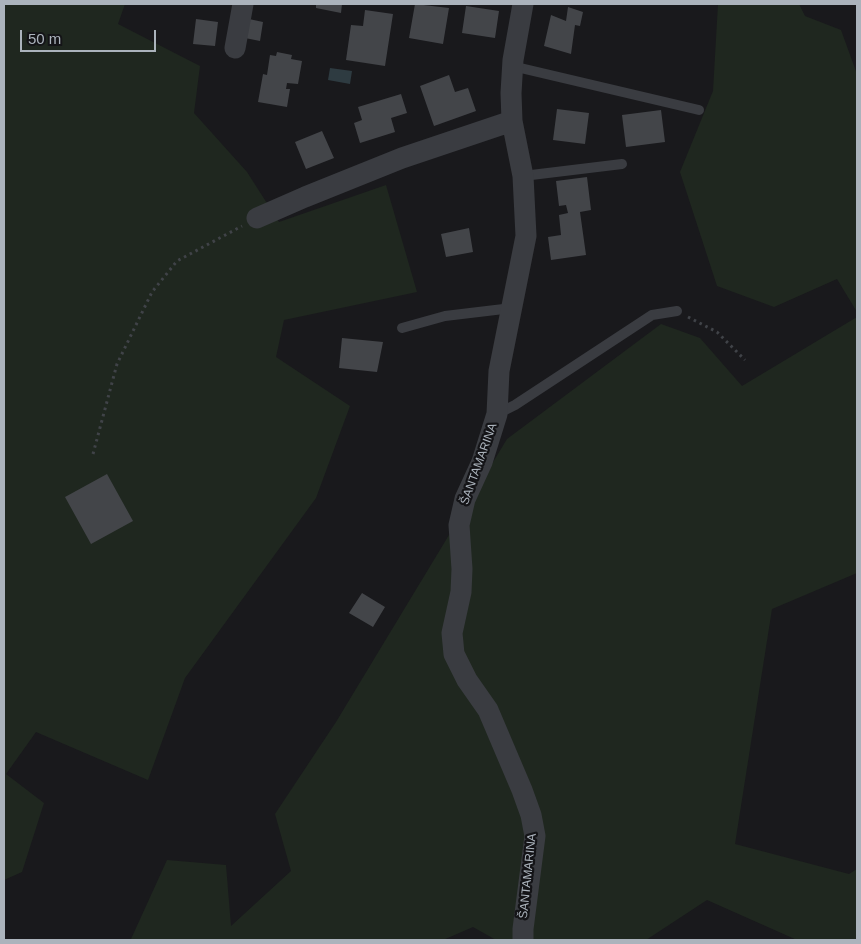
<!DOCTYPE html>
<html>
<head>
<meta charset="utf-8">
<style>
	body { margin:0 }
	#map { position:relative; width:861px; height:944px; overflow:hidden; background:#19191c; font-family:Arial,sans-serif }
	canvas { display:block }
	.frame { position:absolute; inset:0; border:5px solid #abb3bc; pointer-events:none }
	.scale { position:absolute; left:20px; top:30px; width:136px; height:22px; box-sizing:border-box; border:2px solid #abb3bc; border-top:0; padding-left:6px; font-size:15px; line-height:18px; white-space:nowrap; color:#abb3bc; -webkit-text-stroke:4px #141417; paint-order:stroke }
</style>
</head>
<body>
<div id="map">
<canvas width="861" height="944"></canvas>
<div class="frame"></div>
<div class="scale">50 m</div>
</div>
<script>
const c = document.querySelector('canvas').getContext('2d');
c.lineJoin = 'round';
function paint(path, color) {
  c.fillStyle = color;
  c.fill(path, 'evenodd');
}
function shape(rows) {
  const path = new Path2D();
  for (const r of rows) {
    path.moveTo(r[0], r[1]);
    for (let i = 2; i < r.length; i += 2) path.lineTo(r[i], r[i + 1]);
  }
  return path;
}
function strokePath(path, color, width, dash) {
  c.strokeStyle = color;
  c.lineWidth = width;
  c.lineCap = dash ? 'butt' : 'round';
  c.setLineDash(dash || []);
  c.stroke(path);
}
function drawText(font, color, halo, rows, align = 'center') {
  c.font = font + ' Arial,sans-serif';
  c.lineWidth = 4.5;
  c.setLineDash([]);
  c.textBaseline = 'middle';
  c.strokeStyle = halo;
  c.fillStyle = color;
  for (const [text, x, y, turn = 0] of rows) {
    c.save();
    c.translate(x, y);
    c.rotate((+turn || 0) * Math.PI / 180);
    c.textAlign = isNaN(turn) ? turn : align;
    if (halo) c.strokeText(text, 0, 0);
    c.fillText(text, 0, 0);
    c.restore();
  }
}
paint(shape([
	[4,4,125,4,118,24,200,66,194,113,247,172,279,222,386,185,417,292,284,320,276,357,350,406,316,498,185,678,148,780,36,732,6,774,44,803,22,872,4,880],
	[718,4,799,4,805,16,841,30,857,74,857,312,837,279,774,307,717,286,680,172,713,91],
	[857,317,857,573,772,609,735,844,849,874,857,869,857,940,797,940,707,900,646,940,496,940,473,927,443,940,134,940,131,939,167,860,226,865,231,926,291,871,275,814,336,722,507,439,661,324,700,338,742,386]
]), '#1f271f');
paint(shape([
	[330,68,352,71,350,84,328,80]
]), '#2e3b41');
paint(shape([
	[316,4,342,4,341,13,316,8],
	[415,4,449,8,443,44,409,38],
	[466,6,499,11,495,38,462,33],
	[568,7,583,12,580,26,575,25,571,54,544,46,551,15,566,21],
	[365,10,393,14,385,66,346,60,351,25,363,26],
	[196,19,218,22,215,46,193,44],
	[249,19,263,22,260,41,245,38],
	[277,52,292,55,291,59,302,61,298,84,287,83,286,89,290,89,287,107,258,102,263,74,267,75,270,55,276,56],
	[449,75,455,92,468,88,476,111,434,126,420,86],
	[401,94,407,113,391,118,395,132,360,143,354,123,362,120,358,107],
	[557,109,589,113,585,144,553,140],
	[661,110,665,142,626,147,622,115],
	[322,131,334,158,306,169,295,142],
	[587,177,591,210,580,212,586,255,551,260,548,237,561,235,559,215,568,213,566,205,559,206,556,181],
	[469,228,473,252,446,257,441,234],
	[342,338,383,342,377,372,339,368],
	[107,474,133,521,91,544,65,497],
	[362,593,385,607,373,627,349,613]
]), '#434549');
strokePath(shape([
	[688,317,717,332,745,360],
	[93,454,117,364,152,292,177,261,242,226]
]), '#404348', 3, [2.5, 4]);
strokePath(shape([
	[512,66,699,110],
	[523,176,622,164],
	[402,328,445,316,512,308],
	[497,414,515,405,652,315,677,311]
]), '#3a3c41', 10);
strokePath(shape([
	[235,48,243,4],
	[257,218,305,197,402,158,512,121],
	[523,940,523,929,535,836,531,815,522,790,488,710,467,680,454,654,452,633,461,592,462,569,459,525,465,499,482,462,497,414,499,371,526,236,523,176,512,121,511,93,513,60,523,4]
]), '#3a3c41', 21);
drawText('12px', '#abb3bc', '#141417', [
	["ŠANTAMARINA",479,464,-70],
	["ŠANTAMARINA",528,876,-84]
]);
</script>
</body>
</html>
